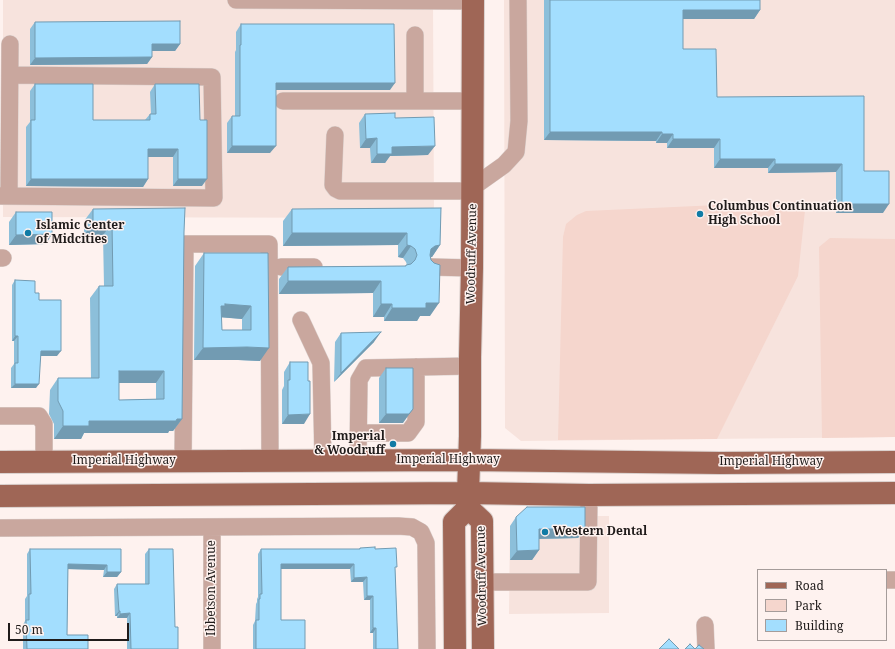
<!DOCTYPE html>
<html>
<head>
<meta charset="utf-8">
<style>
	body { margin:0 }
	#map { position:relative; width:895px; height:649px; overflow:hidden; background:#fef2ef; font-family:"Noto Serif",serif }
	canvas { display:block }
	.legend { position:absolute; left:757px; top:569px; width:130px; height:72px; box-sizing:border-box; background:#fef2ef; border:1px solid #a59c9a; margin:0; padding:5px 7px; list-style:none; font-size:12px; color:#1f1b1a }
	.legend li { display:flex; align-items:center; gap:8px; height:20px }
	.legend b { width:20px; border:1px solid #a59c9a }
	.scale { position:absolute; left:8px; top:623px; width:121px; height:18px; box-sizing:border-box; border:2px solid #1f1b1a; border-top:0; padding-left:5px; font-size:12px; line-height:14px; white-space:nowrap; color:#1f1b1a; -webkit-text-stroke:3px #fef2ef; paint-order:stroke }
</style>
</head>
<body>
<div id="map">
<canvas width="895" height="649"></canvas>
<ul class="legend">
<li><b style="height:5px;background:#9f6656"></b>Road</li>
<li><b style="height:11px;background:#f5d6cd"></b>Park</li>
<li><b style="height:11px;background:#a3defe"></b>Building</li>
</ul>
<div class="scale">50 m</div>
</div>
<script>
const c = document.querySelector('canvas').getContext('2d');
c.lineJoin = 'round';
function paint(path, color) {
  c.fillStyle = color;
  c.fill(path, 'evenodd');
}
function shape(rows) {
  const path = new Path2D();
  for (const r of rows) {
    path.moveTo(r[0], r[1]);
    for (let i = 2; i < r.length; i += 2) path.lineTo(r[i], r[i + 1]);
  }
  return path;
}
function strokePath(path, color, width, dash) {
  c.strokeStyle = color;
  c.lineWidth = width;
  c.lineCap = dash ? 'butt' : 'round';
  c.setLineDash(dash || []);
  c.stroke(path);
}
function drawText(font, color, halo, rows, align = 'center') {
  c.font = font + ' "Noto Serif",serif';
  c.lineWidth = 3;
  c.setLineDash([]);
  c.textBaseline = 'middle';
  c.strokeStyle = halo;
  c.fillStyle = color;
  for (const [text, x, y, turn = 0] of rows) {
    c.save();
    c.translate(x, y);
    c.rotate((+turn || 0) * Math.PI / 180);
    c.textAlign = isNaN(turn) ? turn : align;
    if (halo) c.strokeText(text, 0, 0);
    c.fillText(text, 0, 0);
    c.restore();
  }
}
paint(shape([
	[3,0,433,0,434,218,3,217],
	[504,0,895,0,895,437,521,441,505,428],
	[520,516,609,516,609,613,509,614,510,526]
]), '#f7e3dd');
paint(shape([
	[806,201,798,276,717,439,558,440,563,237,566,224,577,215,586,211],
	[830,238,895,239,895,437,822,438,819,247]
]), '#f5d6cd');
const minor = shape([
	[236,0,473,1],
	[415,35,415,101],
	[283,101,473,101],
	[335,135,333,185,336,189,340,191,473,191],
	[473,187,504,165,516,152,519,121,518,0],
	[0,196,214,198,212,77,10,75],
	[9,196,10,44],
	[0,258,3,258],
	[281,267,314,267],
	[431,267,472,268],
	[301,320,321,363,323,460],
	[0,416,39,416,44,424,44,461],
	[358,433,408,433,416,422,416,367],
	[358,460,359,380,366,368,470,366],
	[183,461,185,244,269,244,270,461],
	[212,527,212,649],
	[0,528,398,526,412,527,421,532,426,543,427,649],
	[886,580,895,580],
	[483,582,588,582,589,495],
	[705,625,706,649]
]);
const major = shape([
	[473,0,472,268,470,357,470,436,468,493,468,508,482,521,483,649],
	[0,462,469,460,720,463,895,462],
	[0,496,468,493,589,495,895,493],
	[455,649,454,522,468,508]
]);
strokePath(minor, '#dad0cd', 18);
strokePath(major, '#dad0cd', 24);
strokePath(minor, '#c9a79e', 17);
strokePath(major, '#9f6656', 22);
paint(shape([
	[544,0,760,0,760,10,754,19,683,19,683,49,717,97,864,171,883,213,836,213,836,172,768,173,768,168,714,168,714,148,667,148,667,143,656,143,656,141,544,140],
	[35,22,180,44,175,51,152,51,152,57,147,64,30,65,30,29],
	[241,24,390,90,276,90,270,153,227,153,227,123,232,116,235,116,235,52,236,50,236,32],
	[35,84,93,120,145,120,150,114,151,114,150,92,155,84,202,186,173,186,173,157,148,157,148,179,143,187,26,186,26,127,30,122,30,91],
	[365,114,395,118,428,155,390,156,385,163,371,163,370,148,360,148,359,123],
	[441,208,440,245,432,257,430,257,430,316,420,316,417,321,384,321,384,317,373,317,373,293,279,294,279,279,288,267,405,266,407,265,406,262,403,258,398,257,398,245,283,246,283,221,292,209],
	[93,209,184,232,182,419,173,431,169,431,168,433,84,433,81,439,54,439,54,424,49,414,50,390,58,378,91,378,90,298,99,286,104,286,103,235,84,235,84,221],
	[119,383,156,383,156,399,119,400],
	[16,212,46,244,9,245,9,222],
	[204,253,268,253,260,361,238,360,194,360,195,266],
	[221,317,242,319,242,330,222,330],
	[15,280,35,293,39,300,57,356,41,356,36,388,11,388,11,368,14,364,14,341,12,341,12,285],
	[341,333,374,342,334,382,335,342],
	[290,362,304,424,282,424,282,390,284,386,284,372],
	[386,368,403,423,379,423,379,378],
	[516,517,585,529,578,538,539,539,539,550,532,560,510,560,510,526],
	[360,548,375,549,395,568,398,649,373,649,373,633,370,633,370,600,364,600,363,582,351,582,350,569,281,569,281,620,305,649,253,649,253,625,255,621,256,604,257,602,257,599,258,597,258,554,261,549,359,549],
	[30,549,121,549,121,572,117,577,103,577,104,570,68,569,67,635,88,649,23,649,23,625,25,621,25,599,27,596,27,554],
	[149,549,175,627,178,649,127,649,127,618,117,618,117,616,115,616,114,589,117,584,145,584,145,554]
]), '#8cbfda');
paint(shape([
	[683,10,760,10,754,19,676,19],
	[152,44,180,44,175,51,147,51],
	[152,57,147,64,30,65,35,58],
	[276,83,395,83,390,90,270,90],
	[550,132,662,132,656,141,544,140],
	[662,134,673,134,667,143,656,143],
	[377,138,370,148,360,148,366,139],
	[673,139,720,139,714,148,667,148],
	[232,146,276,146,270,153,227,153],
	[435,146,428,155,390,156,385,163,371,163,377,154,392,147],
	[148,149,178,149,173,157,143,157],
	[720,159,775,159,768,168,714,168],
	[775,164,842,164,836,172,768,173],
	[31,179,148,179,143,187,26,186],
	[178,179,207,179,202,186,173,186],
	[842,204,889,204,883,213,836,213],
	[93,223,112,223,103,235,84,235],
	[292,233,407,233,398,245,283,246],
	[52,234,46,244,9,245,16,235],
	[407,245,411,246,403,258,398,257],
	[440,245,432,257,427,258,431,249,435,246],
	[288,281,381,281,373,293,279,294],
	[426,303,439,303,430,316,420,316,417,321,384,321,392,308],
	[225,304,251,306,242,319,217,317,221,306],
	[381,304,392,304,384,317,373,317],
	[381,332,374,342,334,382,341,373],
	[15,336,18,336,14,341,12,341],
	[247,347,269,348,260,361,238,360,194,360,203,348],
	[41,351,61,351,57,356,37,356],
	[119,371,164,371,156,383,110,383],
	[15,384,39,384,36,388,11,388],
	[413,409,403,423,379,423,386,414],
	[310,414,304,424,282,424,288,415],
	[182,419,173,431,169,431,168,433,84,433,81,439,54,439,63,426,89,421],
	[539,529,585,529,578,538,532,539],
	[539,550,532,560,510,560,517,551],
	[68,564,107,565,104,570,65,569],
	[281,564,354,564,350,569,278,569],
	[107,572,121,572,117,577,103,577],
	[367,577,363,582,351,582,354,578],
	[367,596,373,596,370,600,364,600],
	[119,611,120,611,117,616,115,616],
	[130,613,127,618,117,618,120,614],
	[373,628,376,628,373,633,370,633]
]), '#729bb2');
const building = shape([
	[550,0,760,0,760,10,683,10,683,49,716,49,717,97,864,96,864,171,889,171,889,204,842,204,842,164,775,164,775,159,720,159,720,139,673,139,673,134,662,134,662,132,550,132,550,0],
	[180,21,180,44,152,44,152,57,35,58,35,22,180,21],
	[241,24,394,24,395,83,276,83,276,146,232,146,232,116,240,116,240,45,241,45,241,24],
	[35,84,93,84,93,120,150,120,150,114,156,114,155,84,199,84,200,120,207,120,207,179,178,179,178,149,148,149,148,179,31,179,31,120,35,120,35,84],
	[395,113,395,118,434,117,435,146,392,147,392,154,377,154,377,138,366,139,365,114,395,113],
	[185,208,184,232,182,419,177,419,176,421,89,421,89,426,63,426,63,411,58,401,58,378,99,378,99,286,113,286,112,223,93,223,93,209,185,208],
	[119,371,164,371,164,399,119,400,119,371],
	[441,208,440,245,435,246,431,249,430,255,431,260,434,263,440,265,439,303,426,303,426,308,392,308,392,304,381,304,381,281,288,281,288,267,406,266,406,265,411,264,415,260,417,255,415,249,411,246,407,245,407,233,292,233,292,209,441,208],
	[16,212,52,212,52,234,16,235,16,212],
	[204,253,268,253,269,348,247,347,203,348,204,253],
	[225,304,251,306,251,330,222,330,221,306,225,306,225,304],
	[15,280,35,281,35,293,39,293,39,300,61,300,61,351,41,351,39,384,15,384,15,363,18,363,18,336,15,336,15,280],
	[381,332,341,373,341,333,381,332],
	[290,362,308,362,308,381,310,381,310,414,288,415,288,380,290,380,290,362],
	[386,368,413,368,413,409,409,414,386,414,386,368],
	[527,507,585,507,585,529,539,529,539,550,517,551,516,517,527,507],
	[375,547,375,549,396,548,397,567,395,567,398,649,376,649,376,628,373,628,373,596,367,596,367,577,354,578,354,564,281,564,281,620,305,620,305,649,256,649,256,620,259,620,259,599,260,599,260,594,262,594,261,549,360,549,360,548,375,547],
	[30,549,121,549,121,572,107,572,107,565,68,564,67,635,88,635,88,649,27,649,26,620,29,620,29,594,31,594,30,549],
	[149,549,173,549,175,627,178,627,178,649,131,649,130,613,120,614,120,611,119,611,117,584,149,584,149,549],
	[669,639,679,649,659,649,669,639],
	[690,644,695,649,685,649,690,644],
	[699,645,704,649,695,649,699,645]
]);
paint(building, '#a3defe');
strokePath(building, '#729bb2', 1);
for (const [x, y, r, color] of [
	[700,214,4,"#107ba5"],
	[28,233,4,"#107ba5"],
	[393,444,4,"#107ba5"],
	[545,532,4,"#107ba5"]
]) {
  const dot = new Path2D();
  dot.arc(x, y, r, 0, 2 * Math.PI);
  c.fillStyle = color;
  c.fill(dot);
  strokePath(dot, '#fef2ef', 1.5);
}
drawText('bold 12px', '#1f1b1a', '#fef2ef', [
	["Columbus Continuation",708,207],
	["High School",708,221],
	["Islamic Center",36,226],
	["of Midcities",36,240],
	["Imperial",385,437,"right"],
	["& Woodruff",385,451,"right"],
	["Western Dental",553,532]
], 'left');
drawText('12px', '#1f1b1a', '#fef2ef', [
	["Woodruff Avenue",472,254,-89],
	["Imperial Highway",448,460],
	["Imperial Highway",124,461],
	["Imperial Highway",771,462],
	["Woodruff Avenue",482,576,-91],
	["Ibbetson Avenue",212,588,-90]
]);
</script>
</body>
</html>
